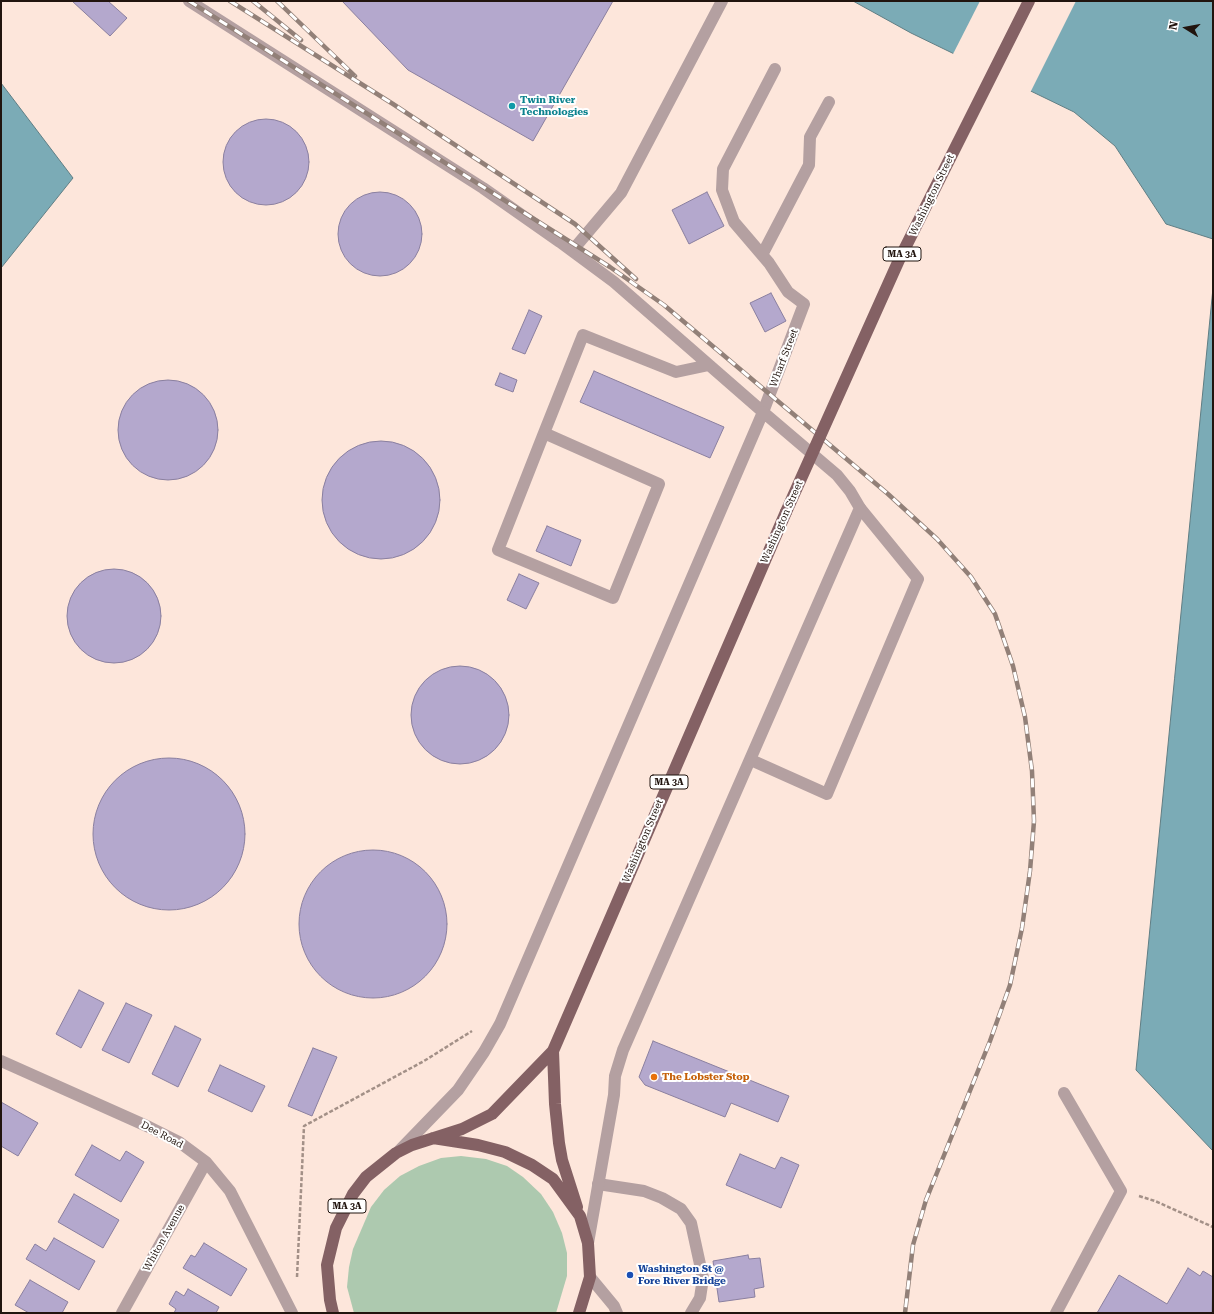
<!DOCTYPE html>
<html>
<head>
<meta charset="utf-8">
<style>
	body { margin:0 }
	#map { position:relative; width:1214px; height:1314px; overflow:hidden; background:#fde6db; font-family:"Roboto Serif",serif }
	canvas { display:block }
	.frame { position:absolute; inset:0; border:2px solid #21140e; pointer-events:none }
	.north { position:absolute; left:1166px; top:8px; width:40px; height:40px; -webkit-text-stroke:3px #fff; paint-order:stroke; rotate:281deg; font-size:11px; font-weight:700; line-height:16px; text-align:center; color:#21140e }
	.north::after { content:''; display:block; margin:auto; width:14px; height:18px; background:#21140e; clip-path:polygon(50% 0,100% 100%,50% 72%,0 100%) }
</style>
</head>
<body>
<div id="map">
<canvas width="1214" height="1314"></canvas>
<div class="frame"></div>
<div class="north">N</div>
</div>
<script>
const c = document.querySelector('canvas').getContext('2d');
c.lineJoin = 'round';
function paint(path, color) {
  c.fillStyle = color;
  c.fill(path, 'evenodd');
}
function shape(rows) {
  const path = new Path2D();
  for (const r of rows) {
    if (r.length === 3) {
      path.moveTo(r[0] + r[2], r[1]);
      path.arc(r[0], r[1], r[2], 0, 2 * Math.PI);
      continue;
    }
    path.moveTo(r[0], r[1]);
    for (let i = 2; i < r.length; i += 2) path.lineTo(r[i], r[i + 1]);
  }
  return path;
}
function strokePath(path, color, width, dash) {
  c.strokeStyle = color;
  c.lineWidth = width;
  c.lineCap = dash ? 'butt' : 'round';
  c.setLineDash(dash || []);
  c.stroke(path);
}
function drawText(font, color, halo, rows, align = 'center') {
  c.font = font + ' "Roboto Serif",serif';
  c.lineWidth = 4;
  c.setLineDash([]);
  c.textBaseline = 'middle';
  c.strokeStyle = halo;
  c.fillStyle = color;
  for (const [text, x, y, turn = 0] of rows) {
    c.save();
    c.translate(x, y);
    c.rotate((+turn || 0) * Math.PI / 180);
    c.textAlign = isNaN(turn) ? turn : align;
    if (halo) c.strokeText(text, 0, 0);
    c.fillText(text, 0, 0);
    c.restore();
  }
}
paint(shape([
	[461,1156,486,1159,507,1166,523,1177,541,1194,553,1212,562,1233,567,1253,567,1276,556,1313,354,1313,347,1287,349,1267,353,1249,371,1207,384,1190,400,1176,419,1166,441,1158]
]), '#adc9af');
const water = shape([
	[853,1,1213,1,1213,239,1166,224,1115,146,1074,112,911,33,853,1],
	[1,83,73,178,1,268,1,83],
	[1213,288,1213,1151,1136,1070,1213,288]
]);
paint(water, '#7babb6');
strokePath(water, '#607e84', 1);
paint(shape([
	[980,1,1076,1,1030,93,952,56]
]), '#fde6db');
const building = shape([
	[72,1,108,1,127,18,110,36,72,1],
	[342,1,613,1,533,141,408,70,342,1],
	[266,162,43],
	[380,234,42],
	[707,192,724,226,689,244,672,210,707,192],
	[771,293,786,321,765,332,750,303,771,293],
	[529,310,542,316,525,354,512,349,529,310],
	[594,371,724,427,710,458,580,402,594,371],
	[500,373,517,380,513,392,495,385,500,373],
	[168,430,50],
	[381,500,59],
	[547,526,581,540,571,566,536,551,547,526],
	[114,616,47],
	[519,574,539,583,526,609,507,600,519,574],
	[460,715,49],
	[169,834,76],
	[373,924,74],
	[79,990,104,1003,81,1048,56,1034,79,990],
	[126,1003,152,1015,129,1063,102,1050,126,1003],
	[175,1026,201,1039,178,1087,152,1074,175,1026],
	[653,1041,789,1096,778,1122,731,1103,725,1117,645,1085,639,1077,653,1041],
	[313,1048,337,1057,312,1116,288,1106,313,1048],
	[220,1065,265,1086,252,1112,208,1091,220,1065],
	[1,1102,38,1123,18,1156,1,1146,1,1102],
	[92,1145,120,1161,126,1151,144,1162,121,1202,75,1175,92,1145],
	[740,1154,775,1169,781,1157,799,1165,781,1208,726,1185,740,1154],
	[74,1194,119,1220,103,1248,58,1222,74,1194],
	[54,1238,95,1261,79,1290,26,1259,35,1244,46,1251,54,1238],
	[204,1243,247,1269,231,1296,183,1268,191,1255,195,1257,204,1243],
	[748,1255,749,1259,760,1258,764,1287,754,1289,755,1297,719,1302,713,1261,748,1255],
	[1188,1268,1200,1276,1203,1271,1213,1277,1212,1313,1097,1313,1119,1275,1167,1304,1188,1268],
	[30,1280,68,1302,62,1313,29,1313,15,1305,30,1280],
	[188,1289,219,1307,216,1313,174,1313,176,1309,169,1304,176,1291,184,1296,188,1289]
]);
paint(building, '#b4a8cd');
strokePath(building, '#8a7f9f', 1);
strokePath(shape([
	[1139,1196,1155,1201,1213,1227],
	[297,1277,304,1126,424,1061,472,1031]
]), '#a39087', 2.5, [4, 2]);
strokePath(shape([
	[189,1,483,188,560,242,614,282,763,412,804,304,788,292,769,263,734,222,722,190,723,169,775,69],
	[572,251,621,193,722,1],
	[762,255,809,165,810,137,829,102],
	[544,433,498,550,613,598,659,484,544,433,583,335,676,372,709,365],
	[751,760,827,794,918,579,860,508],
	[598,1184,644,1191,662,1198,681,1209,691,1223,703,1278,700,1298,691,1313],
	[590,1277,614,1306,617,1313],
	[1056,1313,1121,1191,1064,1093]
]), '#b4a0a1', 12);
strokePath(shape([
	[1,1061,149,1127,179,1142,206,1162,230,1191,292,1313],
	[399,1151,458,1090,484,1052,500,1024,763,412,837,475,850,491,860,508,623,1050,615,1076,614,1095,588,1243],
	[122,1313,206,1162]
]), '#b4a0a1', 12);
strokePath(shape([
	[553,1051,555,1104,559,1143,562,1160,577,1207],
	[433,1138,478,1145,505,1152,532,1165,553,1179,580,1216,588,1243,590,1277,579,1313],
	[333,1313,330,1300,327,1265,336,1228,353,1194,366,1177,396,1153,412,1145,462,1129,492,1114,553,1051,786,512]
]), '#846164', 12);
const rail = shape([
	[189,1,610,267,664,305,888,494,937,539,971,577,995,614,1013,666,1025,717,1032,771,1034,821,1030,871,1022,928,1010,985,990,1041,926,1200,913,1245,905,1313],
	[230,1,393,104,575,224,636,279],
	[253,1,301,40],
	[277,1,355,76]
]);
strokePath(rail, '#928078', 4.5);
strokePath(rail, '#fff', 3, [9]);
strokePath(shape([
	[786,512,899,260,1029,1]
]), '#846164', 12);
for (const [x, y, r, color] of [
	[512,106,4,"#0f9aa8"],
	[654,1077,4,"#e8710a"],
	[630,1275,4,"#1a4fb4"]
]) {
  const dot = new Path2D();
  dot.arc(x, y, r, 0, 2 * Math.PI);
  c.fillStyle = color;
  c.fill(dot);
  strokePath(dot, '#fff', 1.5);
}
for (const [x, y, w] of [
	[902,254,38],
	[669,782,38],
	[347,1206,38]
]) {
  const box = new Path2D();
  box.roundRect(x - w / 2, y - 7, w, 14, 3);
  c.fillStyle = '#fff';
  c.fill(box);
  strokePath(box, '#21140e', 1);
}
drawText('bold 9px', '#21140e', null, [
	["MA 3A",902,254],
	["MA 3A",669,782],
	["MA 3A",347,1206]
]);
drawText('bold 10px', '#0d838f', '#fff', [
	["Twin River",520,100],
	["Technologies",520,112]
], 'left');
drawText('10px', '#21140e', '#fff', [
	["Washington Street",932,195,-64],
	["Wharf Street",784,358,-69],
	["Washington Street",782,522,-66],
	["Washington Street",643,841,-67],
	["Dee Road",162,1135,28],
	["Whiton Avenue",164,1238,-61]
]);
drawText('bold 10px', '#c56008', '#fff', [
	["The Lobster Stop",662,1077]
], 'left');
drawText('bold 10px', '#164399', '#fff', [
	["Washington St @",638,1269],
	["Fore River Bridge",638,1281]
], 'left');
</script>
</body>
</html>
